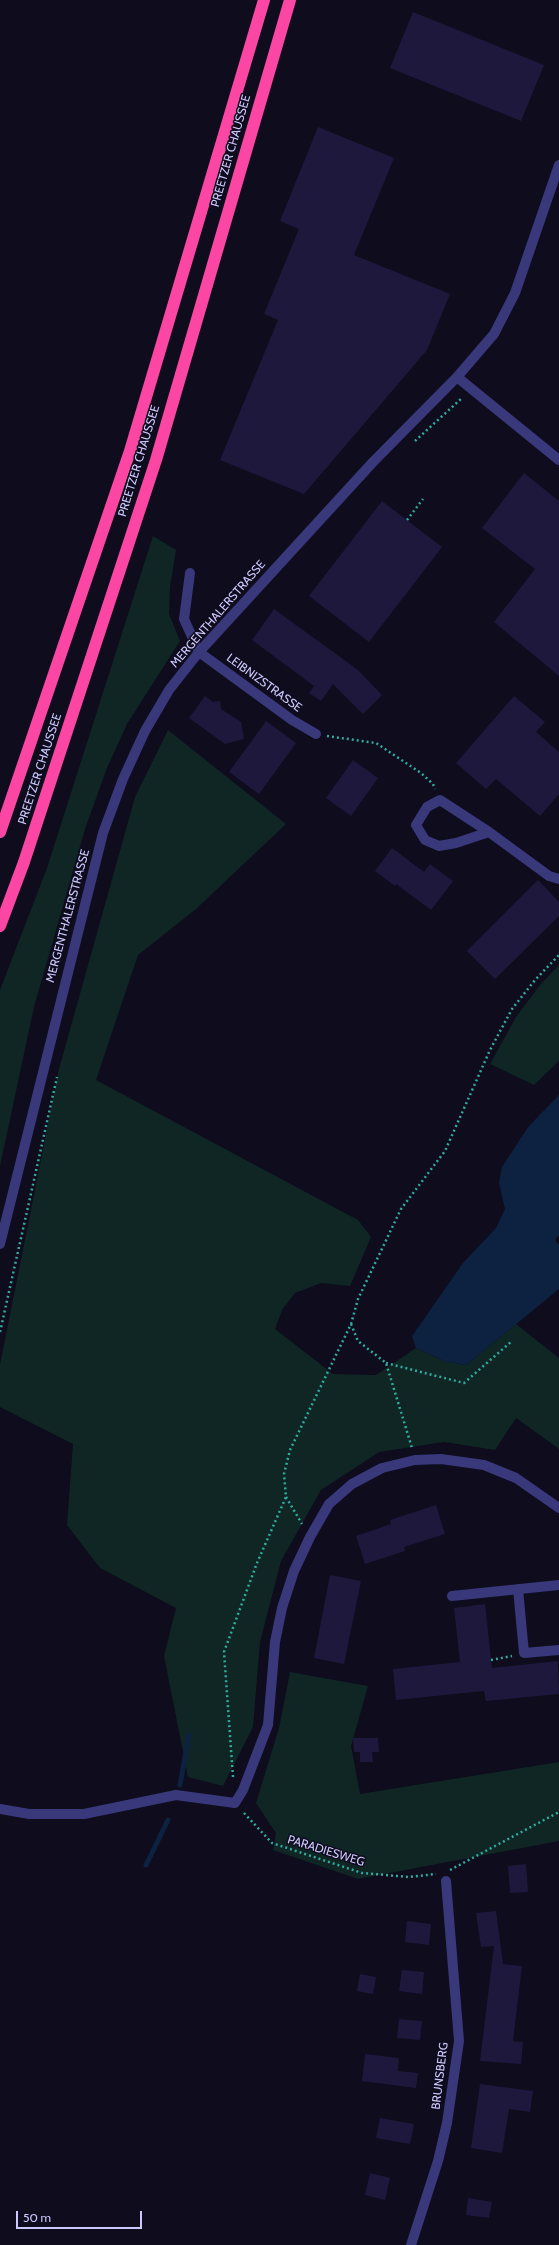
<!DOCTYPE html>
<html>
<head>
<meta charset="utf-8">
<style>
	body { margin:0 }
	#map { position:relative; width:559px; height:2245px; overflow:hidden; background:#0e0c1d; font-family:Cabin,sans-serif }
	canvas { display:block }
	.scale { position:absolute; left:16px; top:2211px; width:126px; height:18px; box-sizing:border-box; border:2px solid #cdc9fe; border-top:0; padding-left:5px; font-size:12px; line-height:14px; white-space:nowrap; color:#cdc9fe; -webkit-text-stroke:3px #0e0c1d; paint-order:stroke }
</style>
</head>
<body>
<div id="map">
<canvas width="559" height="2245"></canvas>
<div class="scale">50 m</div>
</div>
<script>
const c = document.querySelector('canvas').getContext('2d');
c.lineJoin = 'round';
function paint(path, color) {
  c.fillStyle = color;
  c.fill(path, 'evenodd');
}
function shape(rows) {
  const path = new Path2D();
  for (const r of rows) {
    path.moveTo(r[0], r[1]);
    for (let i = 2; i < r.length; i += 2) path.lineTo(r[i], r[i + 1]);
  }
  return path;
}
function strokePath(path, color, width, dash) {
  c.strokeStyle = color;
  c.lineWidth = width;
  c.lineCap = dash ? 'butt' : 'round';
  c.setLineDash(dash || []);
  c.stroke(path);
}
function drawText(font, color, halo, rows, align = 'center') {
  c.font = font + ' Cabin,sans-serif';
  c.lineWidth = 3;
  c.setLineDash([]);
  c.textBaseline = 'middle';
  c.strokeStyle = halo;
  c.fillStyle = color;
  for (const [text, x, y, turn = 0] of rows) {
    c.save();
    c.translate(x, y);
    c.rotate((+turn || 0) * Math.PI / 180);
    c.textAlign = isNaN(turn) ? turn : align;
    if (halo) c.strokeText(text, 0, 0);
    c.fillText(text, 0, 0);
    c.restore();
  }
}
paint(shape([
	[153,536,176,550,170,587,169,614,180,641,127,724,107,768,85,829,34,1007,0,1166,0,990,47,868],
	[168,730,286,824,196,909,138,955,96,1080,358,1220,371,1237,350,1286,321,1283,295,1293,282,1310,275,1329,333,1374,376,1375,416,1348,444,1361,466,1365,516,1324,559,1358,559,1449,516,1418,495,1450,444,1442,379,1452,321,1490,281,1561,260,1642,253,1727,223,1786,188,1777,164,1656,176,1608,100,1568,67,1525,73,1444,0,1407,0,1365,59,1069,135,797],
	[559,965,559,1061,534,1085,490,1064,516,1017,540,985],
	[290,1672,368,1686,351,1746,360,1794,559,1762,559,1841,358,1879,273,1850,276,1833,256,1803,279,1728]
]), '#0f2625');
paint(shape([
	[559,1095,559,1235,555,1240,559,1245,559,1289,466,1365,444,1361,416,1348,412,1336,463,1263,496,1228,505,1209,499,1183,502,1167,528,1127]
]), '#0c2240');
strokePath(shape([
	[180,1785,189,1735],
	[146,1865,168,1820]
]), '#0c2240', 5);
paint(shape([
	[413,12,544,65,521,121,390,68],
	[318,127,394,158,354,255,450,294,427,350,304,494,220,460,278,320,264,314,299,229,280,221],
	[524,473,559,501,559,676,494,622,535,569,482,528],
	[382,501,442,547,369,642,309,596],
	[274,609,358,670,382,695,363,714,333,684,321,701,309,693,314,686,252,640],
	[205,696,213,702,220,701,221,709,241,722,244,739,225,744,189,718],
	[514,696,545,722,536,732,559,752,559,794,540,816,496,779,486,789,456,763],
	[266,721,296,743,259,794,229,772],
	[353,760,378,778,351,816,326,798],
	[392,848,424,872,430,864,453,881,431,910,396,884,395,886,375,871],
	[538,880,559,902,559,916,495,979,467,951],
	[436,1505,445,1534,404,1547,405,1551,365,1564,356,1536,391,1524,390,1520],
	[330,1575,361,1581,344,1664,314,1658],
	[485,1604,492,1668,558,1661,559,1694,486,1701,484,1691,396,1700,393,1669,460,1662,454,1608],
	[353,1738,378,1738,379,1752,372,1752,373,1762,360,1762,360,1752,354,1752],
	[526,1864,528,1892,510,1893,508,1866],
	[496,1911,503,1964,522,1966,513,2041,523,2042,521,2064,480,2061,494,1946,481,1947,476,1913],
	[407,1921,431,1924,429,1945,405,1942],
	[402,1970,424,1972,422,1994,399,1991],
	[360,1974,376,1977,373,1994,357,1991],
	[399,2019,422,2021,420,2040,397,2038],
	[365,2054,399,2058,398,2071,418,2073,416,2088,362,2081],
	[480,2084,533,2091,530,2112,509,2109,502,2153,471,2148],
	[380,2118,414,2124,410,2144,376,2138],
	[370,2173,390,2178,385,2200,365,2195],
	[468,2198,492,2202,489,2218,466,2215]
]), '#1e183d');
strokePath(shape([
	[415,441,462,398],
	[407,520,423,499],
	[327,736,376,743,421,773,433,784,435,789],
	[351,1324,358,1341,386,1363,412,1448],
	[0,1332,57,1077],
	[386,1363,464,1383,512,1341],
	[286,1497,302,1524],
	[491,1660,512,1656],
	[233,1777,224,1652,257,1563,286,1497,284,1474,290,1450,351,1324,358,1299,401,1209,445,1151,490,1050,512,1009,535,980,559,955],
	[244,1813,272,1843,362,1873,409,1877,436,1874],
	[450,1870,559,1812]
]), '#2fab9f', 2.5, [2, 3]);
strokePath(shape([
	[190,573,184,619,199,652,292,720,316,734],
	[518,1589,524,1653,559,1650],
	[452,1596,559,1585]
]), '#38387b', 10);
strokePath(shape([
	[457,377,559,460],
	[489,832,456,843,439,846,425,840,416,825,427,807,440,800,489,832,549,876,559,879],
	[0,1244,103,833,123,779,145,731,169,690,199,652,373,462,457,377,494,334,515,293,559,165],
	[0,1809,29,1814,84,1814,176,1795,235,1803,243,1790,268,1725,275,1642,282,1608,294,1571,310,1537,329,1504,352,1484,382,1468,415,1460,441,1459,484,1465,516,1478,559,1508],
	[411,2245,438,2161,447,2123,459,2041,446,1881]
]), '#38387b', 10);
strokePath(shape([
	[0,832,130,451,264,0],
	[0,926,24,862,156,460,290,0]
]), '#fb46a4', 12);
drawText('12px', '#cdc9fe', '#0e0c1d', [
	["PREETZER CHAUSSEE",231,151,-74],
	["PREETZER CHAUSSEE",139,461,-73],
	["MERGENTHALERSTRASSE",218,614,-49],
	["LEIBNIZSTRASSE",264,683,36],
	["PREETZER CHAUSSEE",40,769,-72],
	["MERGENTHALERSTRASSE",68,916,-75],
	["PARADIESWEG",326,1851,17],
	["BRUNSBERG",440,2076,-83]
]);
</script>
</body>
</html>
